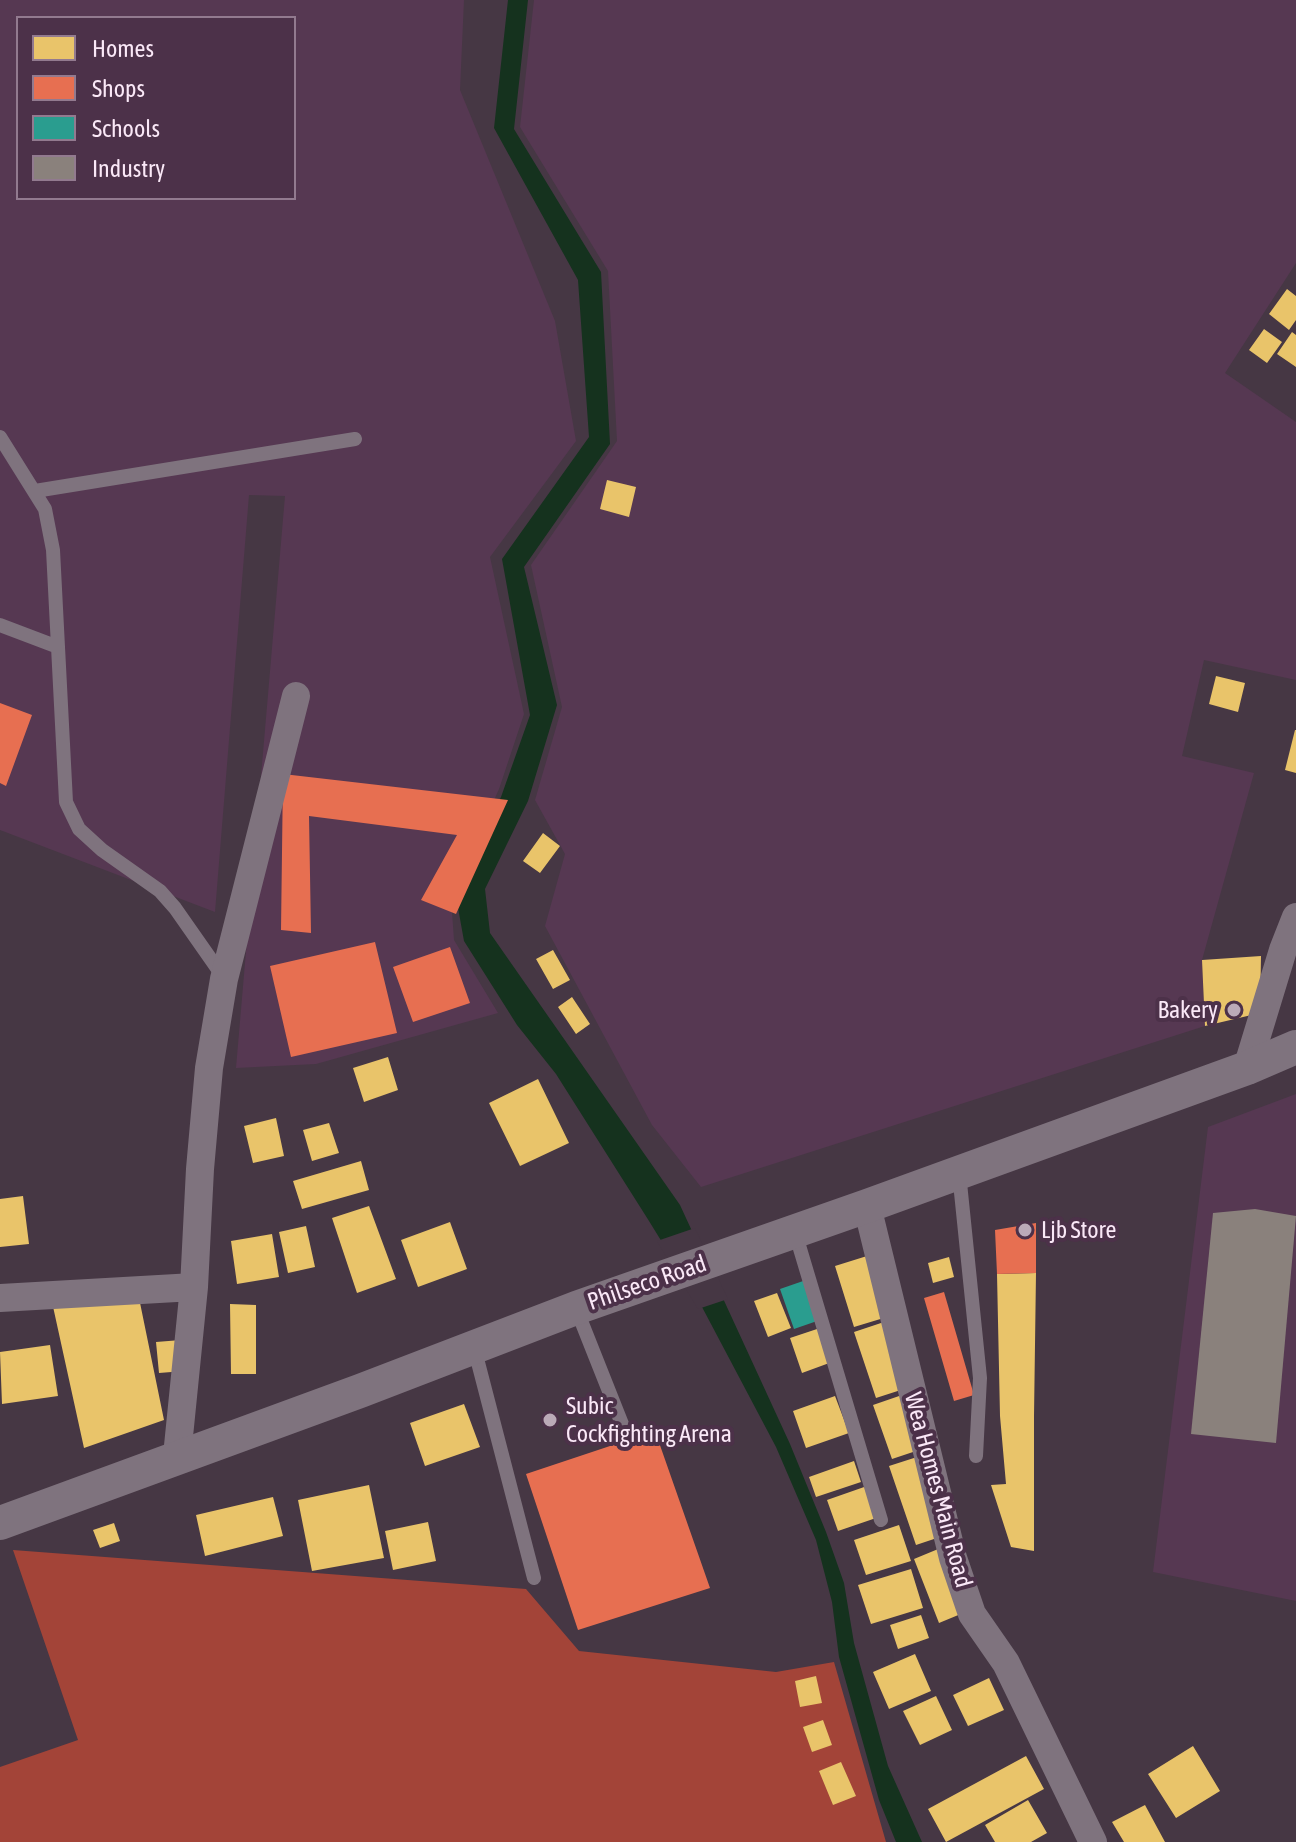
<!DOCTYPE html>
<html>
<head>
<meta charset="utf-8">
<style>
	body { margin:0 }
	#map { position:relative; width:1296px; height:1842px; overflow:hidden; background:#463744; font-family:"Asap Condensed",sans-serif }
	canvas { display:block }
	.legend { position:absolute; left:16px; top:16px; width:280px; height:184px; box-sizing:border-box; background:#4c3149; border:2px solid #927a8f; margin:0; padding:10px 14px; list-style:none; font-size:24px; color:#fae8f7 }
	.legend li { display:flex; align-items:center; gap:16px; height:40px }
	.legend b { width:40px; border:2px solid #927a8f }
</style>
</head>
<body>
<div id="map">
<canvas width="1296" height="1842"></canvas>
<ul class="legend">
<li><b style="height:22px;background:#e9c46a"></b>Homes</li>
<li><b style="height:22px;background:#e76f51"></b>Shops</li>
<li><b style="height:22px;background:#2a9d8f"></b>Schools</li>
<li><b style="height:22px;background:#8a817c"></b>Industry</li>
</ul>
</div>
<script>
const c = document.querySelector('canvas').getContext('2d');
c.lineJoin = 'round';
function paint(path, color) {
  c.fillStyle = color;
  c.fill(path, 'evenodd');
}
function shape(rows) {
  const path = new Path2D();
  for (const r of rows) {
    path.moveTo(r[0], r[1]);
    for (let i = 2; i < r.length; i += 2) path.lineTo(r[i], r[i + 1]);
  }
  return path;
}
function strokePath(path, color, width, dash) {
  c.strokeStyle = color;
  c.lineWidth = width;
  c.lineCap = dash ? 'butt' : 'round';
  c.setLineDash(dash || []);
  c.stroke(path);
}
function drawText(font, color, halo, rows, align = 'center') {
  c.font = font + ' "Asap Condensed",sans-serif';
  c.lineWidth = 8;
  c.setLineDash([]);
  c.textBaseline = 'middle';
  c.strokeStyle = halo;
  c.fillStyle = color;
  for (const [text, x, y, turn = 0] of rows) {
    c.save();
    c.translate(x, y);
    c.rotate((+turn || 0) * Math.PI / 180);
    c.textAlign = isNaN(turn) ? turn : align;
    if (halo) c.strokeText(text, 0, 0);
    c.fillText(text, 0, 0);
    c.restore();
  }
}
paint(shape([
	[0,0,464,0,460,90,555,321,576,441,490,557,524,714,499,789,451,898,454,940,498,1013,316,1064,236,1068,285,496,249,495,215,912,0,830],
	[18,18,294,18,294,198,18,198],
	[534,0,1296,0,1296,263,1225,373,1296,422,1296,680,1204,660,1182,756,1254,773,1202,960,1205,1026,701,1187,652,1125,545,926,565,854,535,800,562,707,531,565,617,441,608,271,520,127],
	[1296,1094,1296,1601,1153,1572,1208,1127]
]), '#563852');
paint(shape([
	[13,1550,526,1589,579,1651,776,1672,834,1662,886,1842,0,1842,0,1767,78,1740]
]), '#a34438');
paint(shape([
	[508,0,528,0,514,129,601,272,610,444,524,567,557,705,528,801,485,889,490,933,680,1205,790,1444,826,1532,844,1583,854,1643,888,1766,922,1842,896,1842,879,1800,839,1657,832,1602,816,1540,776,1447,702,1307,649,1221,556,1074,517,1025,464,941,455,891,501,797,530,715,502,559,589,437,578,280,494,128]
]), '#15321e');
paint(shape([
	[695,1228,728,1299,698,1309,657,1241]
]), '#463744');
paint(shape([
	[1287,289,1296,296,1296,320,1289,330,1269,314],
	[1264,329,1282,342,1267,363,1249,350],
	[1292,332,1296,335,1296,367,1277,354],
	[607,480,636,487,629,517,600,509],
	[1216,676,1245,683,1238,712,1209,704],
	[1295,730,1296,730,1296,773,1285,770],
	[543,833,560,846,540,873,523,861],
	[553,950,570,980,553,989,536,959],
	[1261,956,1260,1013,1205,1026,1202,960],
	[572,997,590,1024,576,1034,558,1007],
	[388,1057,398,1090,364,1102,353,1068],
	[538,1079,569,1143,520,1166,489,1103],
	[276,1118,284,1156,253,1163,244,1126],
	[329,1123,339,1153,312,1161,303,1130],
	[361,1161,369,1190,302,1209,293,1181],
	[23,1196,29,1244,0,1247,0,1199],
	[369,1206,396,1279,357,1293,332,1218],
	[450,1222,467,1269,418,1287,401,1240],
	[306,1226,315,1267,288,1273,279,1232],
	[272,1234,279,1277,237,1284,231,1241],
	[867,1256,887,1317,854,1327,835,1266],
	[949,1257,954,1277,933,1283,928,1263],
	[1036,1273,1034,1416,1034,1551,1011,1547,991,1485,1006,1484,1000,1416,997,1274],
	[138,1293,164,1420,84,1448,52,1302],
	[777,1293,791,1328,768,1337,754,1301],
	[230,1304,256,1305,256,1374,231,1374],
	[884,1322,907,1388,876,1398,854,1332],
	[820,1328,832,1362,802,1373,790,1338],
	[181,1340,184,1371,159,1373,156,1342],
	[50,1345,58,1396,2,1404,0,1352],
	[902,1395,922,1449,892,1459,873,1405],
	[835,1396,849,1433,806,1448,793,1411],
	[464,1404,480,1447,425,1466,410,1423],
	[917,1457,943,1536,916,1545,889,1466],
	[854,1461,861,1482,816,1497,809,1477],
	[369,1485,384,1558,312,1571,298,1500],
	[867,1486,879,1517,838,1531,827,1500],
	[273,1497,283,1536,205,1556,196,1515],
	[428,1522,436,1561,393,1570,385,1531],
	[114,1523,120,1541,100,1548,93,1530],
	[899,1525,911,1561,866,1575,854,1540],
	[943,1547,968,1611,939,1623,914,1559],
	[911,1569,923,1608,871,1624,858,1585],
	[921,1615,929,1638,898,1649,890,1625],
	[915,1654,931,1691,889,1709,873,1672],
	[816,1676,822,1703,800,1707,795,1681],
	[989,1678,1004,1710,968,1726,953,1695],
	[936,1696,952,1730,920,1745,903,1711],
	[823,1720,832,1745,812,1752,803,1727],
	[1193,1746,1220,1791,1176,1818,1148,1774],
	[1026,1756,1044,1789,946,1842,928,1809],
	[841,1762,856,1796,833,1805,819,1771],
	[1028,1800,1047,1833,1031,1842,995,1842,985,1825],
	[1145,1805,1165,1842,1124,1842,1112,1822]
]), '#e9c46a');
paint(shape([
	[0,703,32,715,6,786,0,783],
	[283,774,508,800,456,914,421,900,457,835,309,816,311,933,281,930],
	[375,942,397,1033,291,1057,270,966],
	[450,947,470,1003,413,1022,393,967],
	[1036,1223,1036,1273,997,1274,995,1230],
	[944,1292,974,1395,954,1401,924,1298],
	[655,1431,710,1588,578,1630,526,1474]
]), '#e76f51');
paint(shape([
	[806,1280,820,1320,794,1329,780,1289]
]), '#2a9d8f');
paint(shape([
	[1255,1209,1296,1216,1276,1443,1191,1434,1213,1213]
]), '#8a817c');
strokePath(shape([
	[0,437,45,509,53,550,66,802,79,829,102,850,160,891,175,908,224,978],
	[35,491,355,439],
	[0,625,58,647],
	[959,1173,980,1378,976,1456],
	[795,1232,881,1520],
	[576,1308,626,1434],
	[474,1347,534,1578]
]), '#7f737e', 14);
strokePath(shape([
	[1247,1068,1283,950,1296,917],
	[867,1206,953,1558,972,1614,1006,1663,1093,1842],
	[0,1298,194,1287],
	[177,1456,194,1287,200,1169,209,1068,224,979,296,696]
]), '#7f737e', 28);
strokePath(shape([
	[0,1523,360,1391,576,1308,867,1206,1247,1068,1296,1047]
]), '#7f737e', 34);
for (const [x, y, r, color] of [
	[1234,1010,8,"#bbaab8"],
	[1025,1230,8,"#bbaab8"],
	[550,1420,8,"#bbaab8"]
]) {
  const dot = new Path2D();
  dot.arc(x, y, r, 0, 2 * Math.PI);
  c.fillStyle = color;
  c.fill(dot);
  strokePath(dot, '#4c3149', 3);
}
drawText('24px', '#fae8f7', '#4c3149', [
	["Bakery",1218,1010,"right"],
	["Ljb Store",1041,1230],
	["Subic",566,1406],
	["Cockfighting Arena",566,1434]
], 'left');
drawText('24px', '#fae8f7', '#4c3149', [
	["Philseco Road",647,1283,-19],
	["Wea Homes Main Road",938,1490,75]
]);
</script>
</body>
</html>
